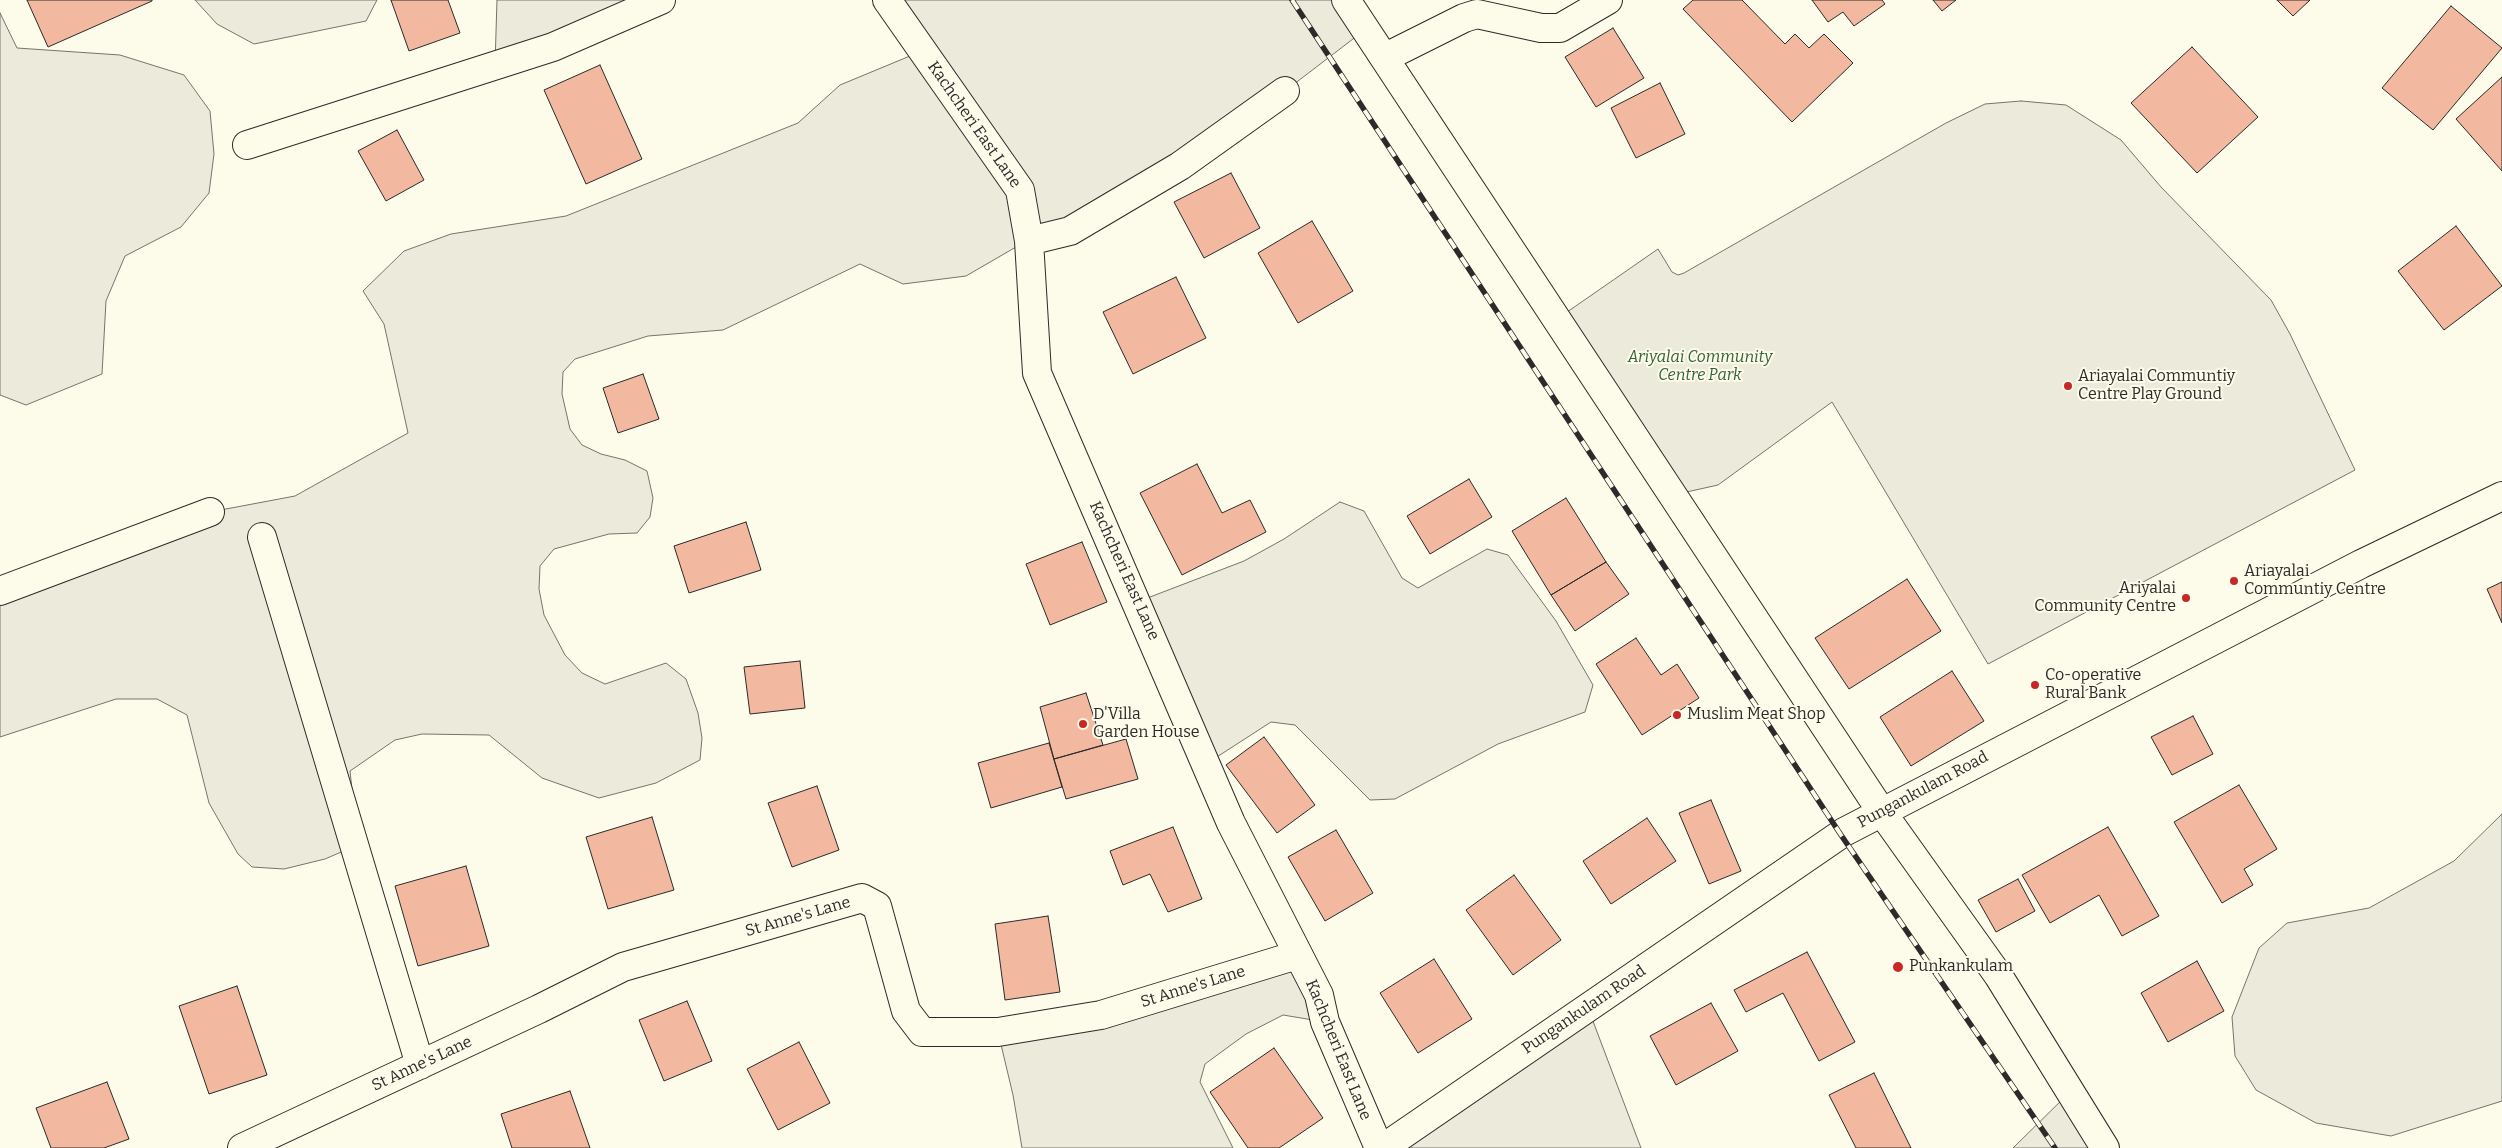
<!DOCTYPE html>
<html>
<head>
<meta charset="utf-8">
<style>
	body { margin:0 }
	canvas { display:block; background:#fdfbea }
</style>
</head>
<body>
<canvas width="2502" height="1148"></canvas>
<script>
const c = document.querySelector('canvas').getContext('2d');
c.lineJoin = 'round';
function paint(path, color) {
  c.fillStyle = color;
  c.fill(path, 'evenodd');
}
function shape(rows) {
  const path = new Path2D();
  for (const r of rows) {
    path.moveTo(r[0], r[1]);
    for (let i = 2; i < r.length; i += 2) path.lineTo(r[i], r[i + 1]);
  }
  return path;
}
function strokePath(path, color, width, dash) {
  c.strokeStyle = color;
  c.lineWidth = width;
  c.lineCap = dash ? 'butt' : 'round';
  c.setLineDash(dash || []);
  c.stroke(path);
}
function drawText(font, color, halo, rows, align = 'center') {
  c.font = font + ' Bitter,serif';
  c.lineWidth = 4;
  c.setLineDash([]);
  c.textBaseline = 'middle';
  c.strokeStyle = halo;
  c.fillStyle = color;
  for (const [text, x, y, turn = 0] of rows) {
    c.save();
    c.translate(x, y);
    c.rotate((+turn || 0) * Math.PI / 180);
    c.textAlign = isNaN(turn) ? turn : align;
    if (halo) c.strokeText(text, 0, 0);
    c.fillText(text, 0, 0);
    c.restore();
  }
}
const green = shape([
	[195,0,377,0,366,21,254,44,217,24,195,0],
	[497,0,661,0,495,65,497,0],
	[887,0,1346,0,1366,29,1285,91,966,276,903,284,860,264,723,330,648,336,575,359,563,372,562,394,570,429,582,445,601,454,625,460,647,471,653,498,650,517,637,533,609,534,554,549,540,566,539,589,544,615,565,655,582,673,605,684,666,663,686,679,698,713,702,738,700,760,656,783,599,798,542,778,489,735,422,734,395,740,350,771,356,826,353,847,325,859,284,869,252,867,238,854,209,803,187,715,157,699,116,699,0,737,0,591,210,512,295,496,408,433,384,324,363,291,404,251,451,234,566,216,798,123,840,85,922,51,887,0],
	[0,13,17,48,120,55,184,75,210,111,214,154,209,193,181,227,125,256,106,301,102,374,26,405,0,395,0,13],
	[2021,101,2066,105,2121,140,2161,187,2271,300,2290,334,2355,470,1988,664,1832,402,1718,485,1673,495,1557,319,1658,249,1672,272,1678,275,1684,273,1946,123,1985,104,2021,101],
	[1340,502,1364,511,1402,578,1418,588,1487,549,1508,555,1556,621,1593,685,1585,712,1498,744,1395,799,1370,800,1295,725,1271,722,1206,764,1137,602,1244,561,1284,539,1340,502],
	[2502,814,2502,1101,2391,1136,2316,1123,2256,1090,2235,1056,2232,1017,2259,948,2287,923,2369,908,2454,861,2502,814],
	[1297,955,1325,1022,1283,1015,1246,1034,1205,1064,1200,1082,1233,1148,1022,1148,1013,1095,998,1032,1297,955],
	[1588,1008,1641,1148,1383,1148,1588,1008],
	[2070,1092,2105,1148,2013,1148,2070,1092]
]);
paint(green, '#ecebdb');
strokePath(green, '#74746e', 1);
const building = shape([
	[27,0,152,0,152,1,48,47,27,0],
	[391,0,448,0,460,33,409,51,391,0],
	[1693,0,1742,0,1785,44,1795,34,1809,48,1824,34,1853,63,1792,122,1683,9,1693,0],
	[1812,0,1882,0,1885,4,1854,26,1843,12,1828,22,1812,0],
	[1933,0,1956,0,1942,11,1933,0],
	[2277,0,2310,0,2293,16,2277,0],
	[2451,6,2502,48,2433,130,2382,88,2451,6],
	[1613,28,1644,78,1596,107,1565,57,1613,28],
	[2192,47,2258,117,2197,173,2131,103,2192,47],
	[600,65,642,159,586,184,544,90,600,65],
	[2502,77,2502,171,2456,119,2502,77],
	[1660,83,1685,134,1636,158,1611,108,1660,83],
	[397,130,424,180,386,201,358,151,397,130],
	[1231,173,1260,228,1204,258,1174,202,1231,173],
	[1312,221,1353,291,1298,323,1258,253,1312,221],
	[2456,226,2502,286,2444,330,2398,271,2456,226],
	[1176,277,1206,338,1133,374,1103,312,1176,277],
	[643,374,659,419,618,433,603,388,643,374],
	[1197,464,1222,513,1250,500,1266,532,1182,575,1140,493,1197,464],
	[1469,479,1492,517,1430,554,1407,516,1469,479],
	[1566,498,1606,562,1551,595,1512,531,1566,498],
	[746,522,761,570,689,593,674,546,746,522],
	[1082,542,1107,602,1050,625,1026,564,1082,542],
	[1606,562,1629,594,1575,631,1551,595,1606,562],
	[1907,579,1941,631,1849,689,1815,638,1907,579],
	[2502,582,2502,623,2487,589,2502,582],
	[1636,638,1661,675,1677,664,1699,698,1642,735,1596,664,1636,638],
	[800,661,805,708,750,714,744,667,800,661],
	[1952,671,1984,721,1911,766,1880,717,1952,671],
	[1086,693,1103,745,1054,759,1040,707,1086,693],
	[2193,716,2213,754,2172,775,2151,737,2193,716],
	[1264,737,1315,805,1277,833,1226,765,1264,737],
	[1126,739,1138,779,1066,799,1054,759,1126,739],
	[1049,743,1062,787,991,808,978,763,1049,743],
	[2239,785,2277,849,2244,869,2253,885,2222,903,2174,822,2239,785],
	[817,786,839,850,792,867,768,803,817,786],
	[1711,800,1741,871,1709,884,1679,813,1711,800],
	[652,817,674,890,608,909,586,837,652,817],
	[1647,818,1676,861,1611,904,1583,861,1647,818],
	[1173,827,1202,899,1168,912,1150,874,1123,885,1110,851,1173,827],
	[2108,827,2159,916,2122,936,2099,895,2050,923,2022,875,2108,827],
	[1336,830,1373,893,1325,921,1288,857,1336,830],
	[466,866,489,946,418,966,395,886,466,866],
	[1514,875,1561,940,1513,975,1466,910,1514,875],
	[2018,879,2035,911,1996,932,1978,900,2018,879],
	[1048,916,1060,992,1005,1000,995,924,1048,916],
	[1807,952,1855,1042,1819,1061,1783,993,1746,1012,1734,990,1807,952],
	[1434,959,1472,1019,1418,1053,1380,993,1434,959],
	[2197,961,2224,1011,2168,1042,2141,993,2197,961],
	[237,986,267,1075,209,1094,179,1006,237,986],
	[687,1001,712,1061,664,1081,639,1020,687,1001],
	[1711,1003,1738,1051,1676,1085,1650,1036,1711,1003],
	[799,1042,830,1103,778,1130,747,1069,799,1042],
	[1274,1048,1323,1118,1279,1148,1248,1148,1210,1092,1274,1048],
	[1874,1073,1911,1148,1856,1148,1829,1095,1874,1073],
	[107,1082,129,1139,104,1148,51,1148,36,1108,107,1082],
	[570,1091,590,1148,512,1148,501,1114,570,1091]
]);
paint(building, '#f2b8a0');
strokePath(building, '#2b2b2b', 1);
const street = shape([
	[887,0,1020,190,1029,241,1037,373,1231,823,1319,995,1325,1022,1379,1148],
	[1346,0,1881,811,1998,975,2105,1148],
	[1386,57,1464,18,1477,14,1541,28,1560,28,1608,0],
	[247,145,553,47,661,0],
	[1029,241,1070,231,1180,166,1285,91],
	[262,537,420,1065],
	[0,591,210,512],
	[242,1148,539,1009,623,967,862,898,877,906,906,1011,922,1032,998,1032,1101,1015,1297,955],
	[1383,1148,1844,832,2361,564,2502,496]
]);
strokePath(street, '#2b2b2b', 30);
strokePath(street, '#fdfbea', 28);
const rail = shape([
	[1292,0,1841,835,2055,1148]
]);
strokePath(rail, '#2b2b2b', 5.5);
strokePath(rail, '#fdfbea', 4, [11]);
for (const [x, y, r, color] of [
	[2068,386,5,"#c62828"],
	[2234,581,5,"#c62828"],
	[2186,598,5,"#c62828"],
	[2035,685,5,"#c62828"],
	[1677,715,5,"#c62828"],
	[1083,724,5,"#c62828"],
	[1898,967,6,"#c62828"]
]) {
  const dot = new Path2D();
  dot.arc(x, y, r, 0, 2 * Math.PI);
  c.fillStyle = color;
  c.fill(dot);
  strokePath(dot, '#fdfbea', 2);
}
drawText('16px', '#2b2b2b', '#fdfbea', [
	["Kachcheri East Lane",974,125,55],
	["Kachcheri East Lane",1124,571,66],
	["Pungankulam Road",1923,790,-28],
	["St Anne's Lane",798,917,-16],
	["St Anne's Lane",1193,987,-17],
	["Pungankulam Road",1584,1010,-34],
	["Kachcheri East Lane",1338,1050,68],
	["St Anne's Lane",422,1064,-25]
]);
drawText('italic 16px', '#34623c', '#fdfbea', [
	["Ariyalai Community",1700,358],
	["Centre Park",1700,376]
]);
drawText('16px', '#2b2b2b', '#fdfbea', [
	["Ariayalai Communtiy",2078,377],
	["Centre Play Ground",2078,395],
	["Ariayalai",2244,572],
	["Communtiy Centre",2244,590],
	["Ariyalai",2176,589,"right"],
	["Community Centre",2176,607,"right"],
	["Co-operative",2045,676],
	["Rural Bank",2045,694],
	["D'Villa",1093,715],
	["Garden House",1093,733],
	["Muslim Meat Shop",1687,715],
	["Punkankulam",1909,967]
], 'left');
</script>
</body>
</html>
